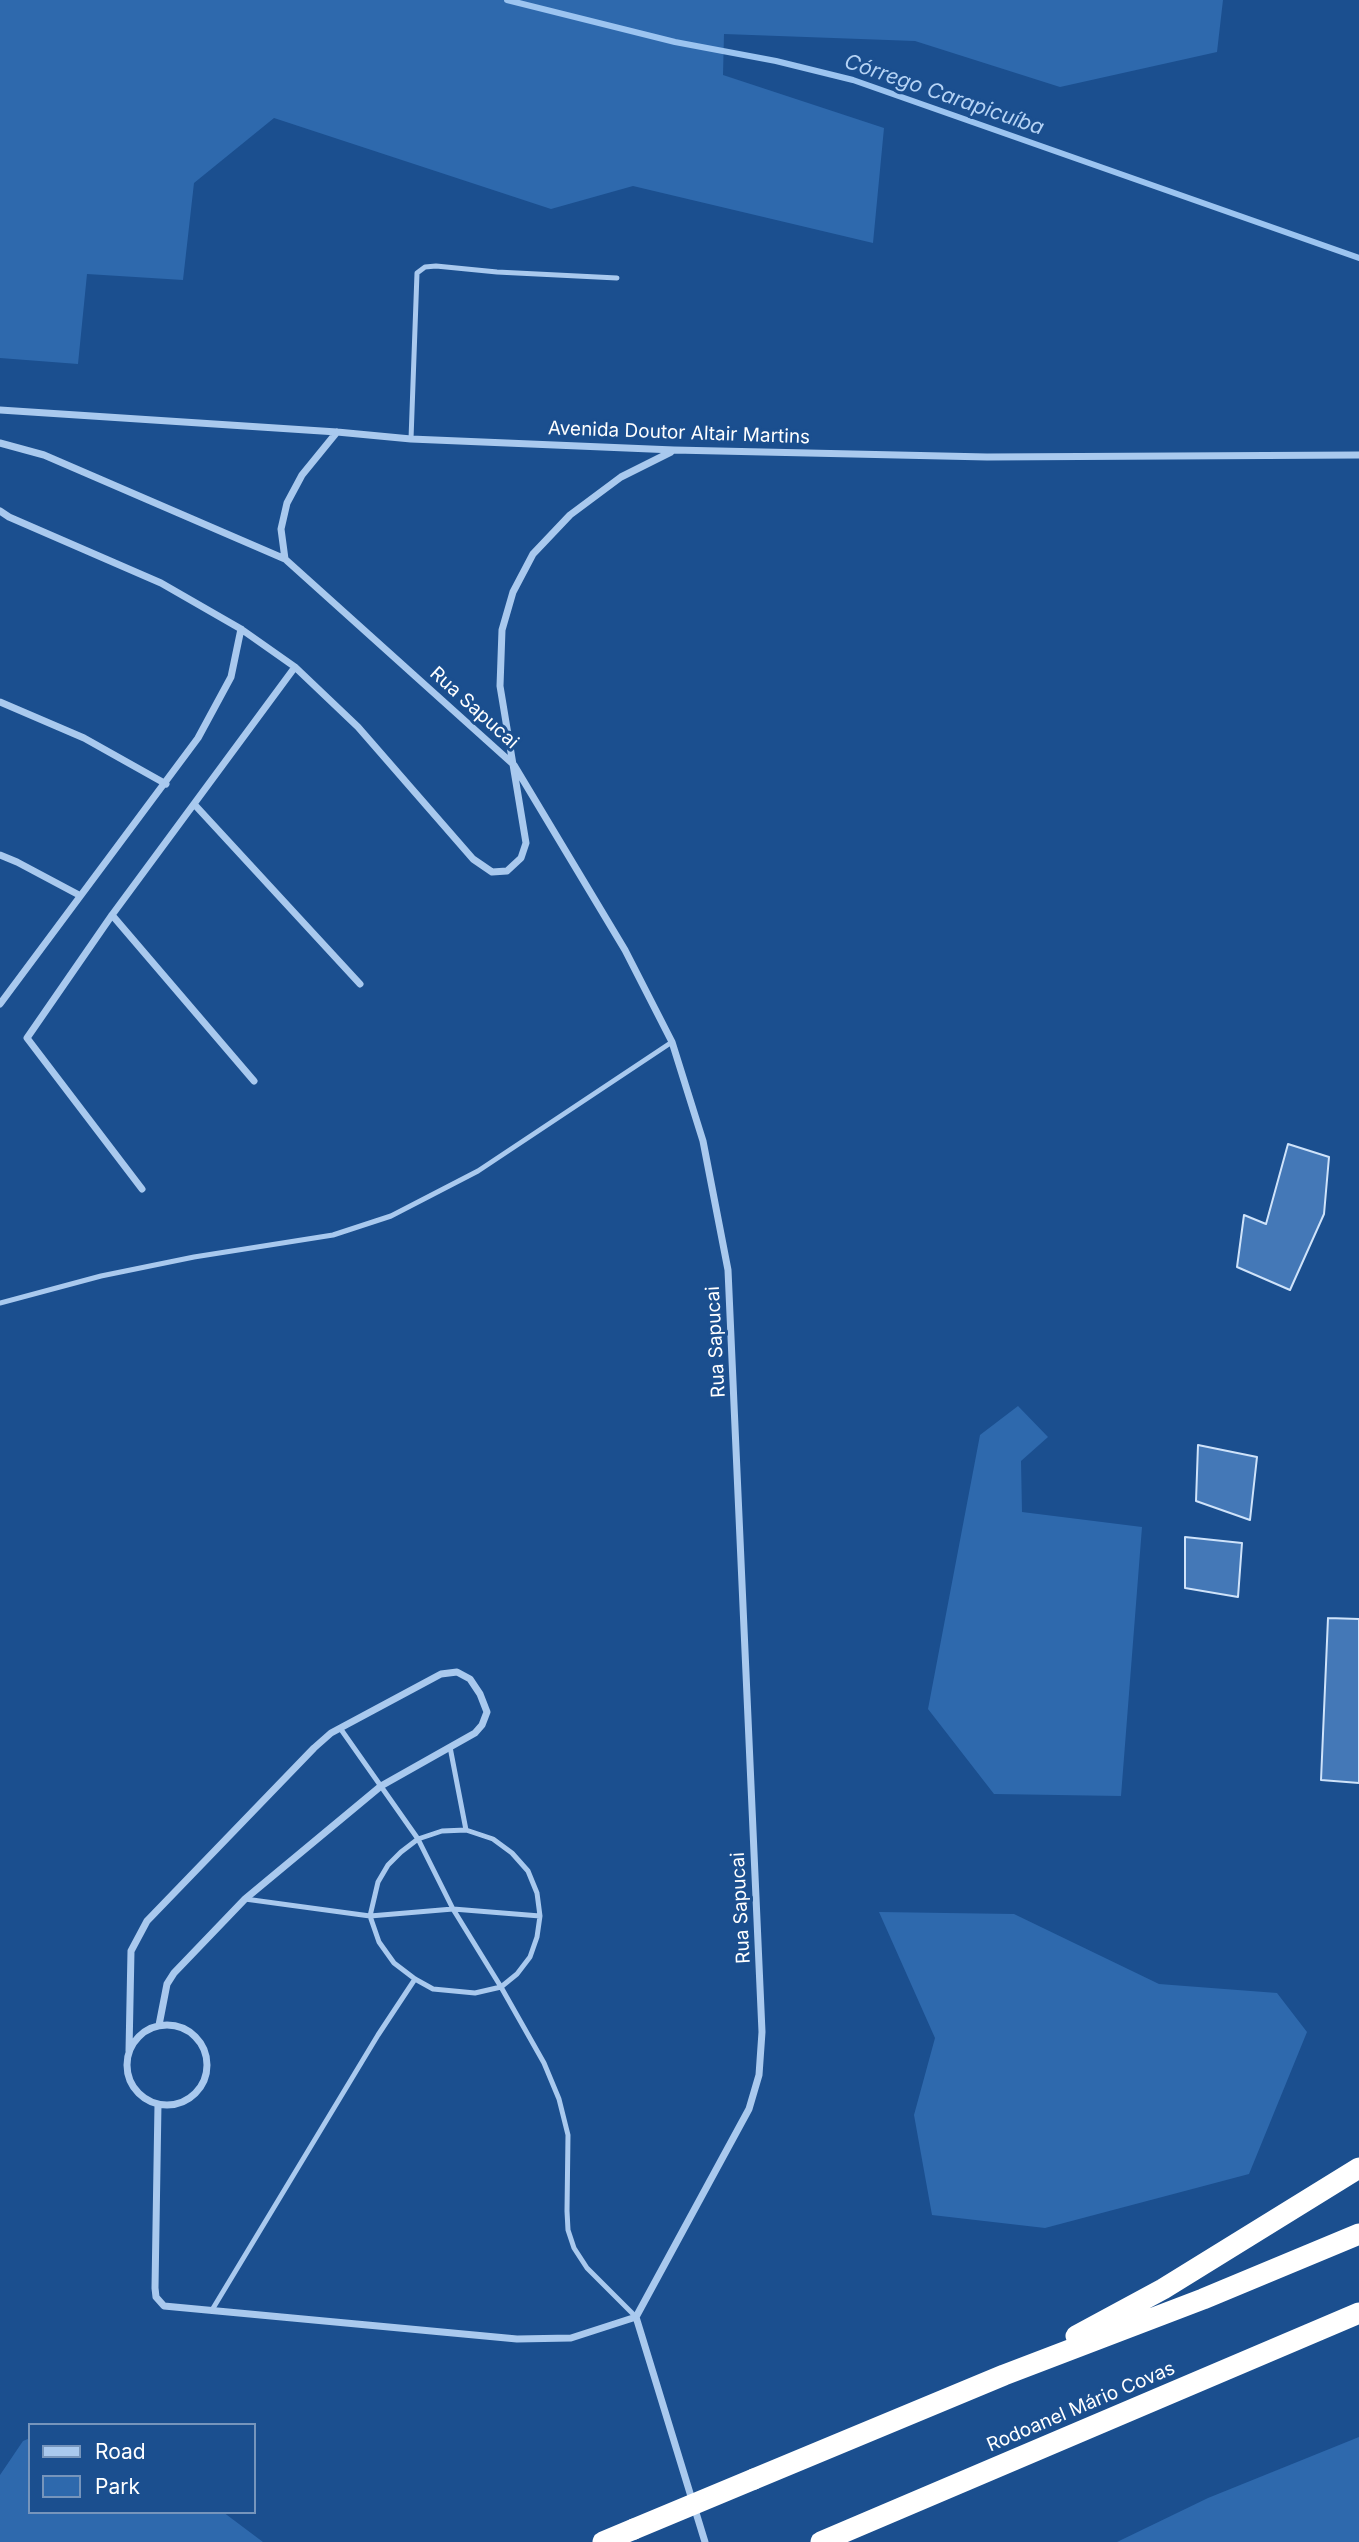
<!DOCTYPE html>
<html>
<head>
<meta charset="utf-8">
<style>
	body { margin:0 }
	#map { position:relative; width:1359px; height:2542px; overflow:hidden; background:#1b4f8f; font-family:Inter,sans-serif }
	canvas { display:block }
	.legend { position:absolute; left:28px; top:2423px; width:228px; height:91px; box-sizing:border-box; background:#1b4f8f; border:2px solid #7695bc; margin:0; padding:9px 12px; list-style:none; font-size:21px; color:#fff }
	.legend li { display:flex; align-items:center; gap:14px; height:35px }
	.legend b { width:35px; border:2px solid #7695bc }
</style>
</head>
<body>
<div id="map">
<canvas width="1359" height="2542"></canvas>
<ul class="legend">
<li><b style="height:9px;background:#a9c9ee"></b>Road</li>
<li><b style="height:19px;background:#2e69ad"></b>Park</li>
</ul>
</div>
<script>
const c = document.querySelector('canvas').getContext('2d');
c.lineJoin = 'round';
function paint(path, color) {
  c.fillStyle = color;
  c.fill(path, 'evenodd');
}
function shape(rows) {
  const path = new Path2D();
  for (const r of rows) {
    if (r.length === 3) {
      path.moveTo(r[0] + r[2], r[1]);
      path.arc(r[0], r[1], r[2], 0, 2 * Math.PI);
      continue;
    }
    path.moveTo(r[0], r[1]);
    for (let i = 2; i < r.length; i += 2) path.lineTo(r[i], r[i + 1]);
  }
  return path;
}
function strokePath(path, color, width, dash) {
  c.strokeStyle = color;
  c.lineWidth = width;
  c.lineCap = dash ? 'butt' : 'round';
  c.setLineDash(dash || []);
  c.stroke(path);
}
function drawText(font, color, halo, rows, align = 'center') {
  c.font = font + ' Inter,sans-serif';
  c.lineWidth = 6;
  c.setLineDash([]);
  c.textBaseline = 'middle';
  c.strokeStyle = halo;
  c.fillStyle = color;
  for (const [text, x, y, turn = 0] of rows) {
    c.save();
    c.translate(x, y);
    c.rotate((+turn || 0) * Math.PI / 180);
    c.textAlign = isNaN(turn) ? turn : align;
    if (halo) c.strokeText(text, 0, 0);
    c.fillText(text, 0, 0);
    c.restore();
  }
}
paint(shape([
	[0,0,1223,0,1217,52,1060,87,915,41,724,34,723,75,884,128,873,243,633,186,551,209,274,118,194,183,183,280,87,274,78,364,0,358],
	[1018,1406,1048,1437,1021,1461,1022,1512,1142,1527,1121,1796,994,1794,928,1709,980,1435],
	[879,1912,1014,1914,1159,1984,1277,1993,1307,2032,1249,2174,1045,2228,932,2215,914,2115,935,2038],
	[1359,2437,1359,2542,1117,2542,1208,2498],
	[30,2438,30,2512,223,2512,263,2542,0,2542,0,2475,23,2441]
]), '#2e69ad');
strokePath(shape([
	[507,0,675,42,776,61,853,80,1359,258]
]), '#9cc4f0', 6);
const building = shape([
	[1288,1144,1329,1157,1324,1214,1290,1290,1237,1267,1244,1215,1266,1224,1288,1144],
	[1198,1445,1257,1457,1250,1520,1196,1501,1198,1445],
	[1185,1537,1242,1543,1238,1597,1185,1588,1185,1537],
	[1328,1618,1359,1619,1359,1783,1321,1780,1328,1618]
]);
paint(building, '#4478b7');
strokePath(building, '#cfe3fa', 2);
strokePath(shape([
	[411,439,417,273,425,267,436,266,497,272,617,278],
	[0,1303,101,1276,194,1257,333,1235,391,1216,478,1171,672,1042],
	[340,1728,418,1839,453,1909,501,1987,544,2063,559,2099,568,2135,567,2211,568,2230,574,2248,587,2268,636,2317],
	[450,1747,466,1830],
	[466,1830,493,1839,512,1853,528,1871,537,1893,540,1916,537,1937,530,1957,517,1974,501,1987,475,1993,433,1989,415,1979,394,1963,379,1942,370,1916,378,1882,388,1865,401,1852,418,1839,442,1831,466,1830],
	[245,1899,370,1916,453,1909,540,1916],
	[212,2310,378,2035,415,1979]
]), '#a9c9ee', 5);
strokePath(shape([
	[0,410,337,432,411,439,674,450,987,457,1359,455],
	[0,443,44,455,285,559,514,765,625,950,672,1042,703,1141,728,1270,762,2032,759,2075,749,2109,636,2317,705,2542],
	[0,511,9,517,161,583,241,629,295,667,358,727,473,859,492,872,507,871,521,858,526,843,500,686,502,630,513,592,533,554,570,515,621,477,671,452],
	[285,559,281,529,287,503,302,475,337,432],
	[0,702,84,738,166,784],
	[194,804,360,984],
	[0,855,17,862,79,895],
	[112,915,254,1081],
	[0,1004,198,738,231,677,241,629],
	[142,1189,27,1038,112,915,295,667],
	[167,2065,40],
	[129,2051,131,1951,147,1921,314,1748,331,1733,441,1674,457,1672,470,1679,480,1694,487,1712,482,1725,475,1733,381,1786,245,1899,174,1973,167,1984,159,2025],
	[158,2104,155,2288,156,2297,164,2306,517,2339,571,2338,636,2317]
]), '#a9c9ee', 7);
strokePath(shape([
	[1076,2336,1163,2289,1359,2168],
	[754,2479,1004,2375,1203,2299,1359,2234],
	[603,2542,634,2529],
	[821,2542,1359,2313]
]), '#fff', 21);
strokePath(shape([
	[634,2529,754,2479]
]), '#fff', 21);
drawText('19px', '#fff', '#1b4f8f', [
	["Avenida Doutor Altair Martins",679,433,2],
	["Rua Sapucai",474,708,42],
	["Rua Sapucai",716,1342,-93],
	["Rua Sapucai",741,1908,-93],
	["Rodoanel Mário Covas",1081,2407,-23]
]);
drawText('italic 21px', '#b5d3f5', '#1b4f8f', [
	["Córrego Carapicuíba",944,95,19]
]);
</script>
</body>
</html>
